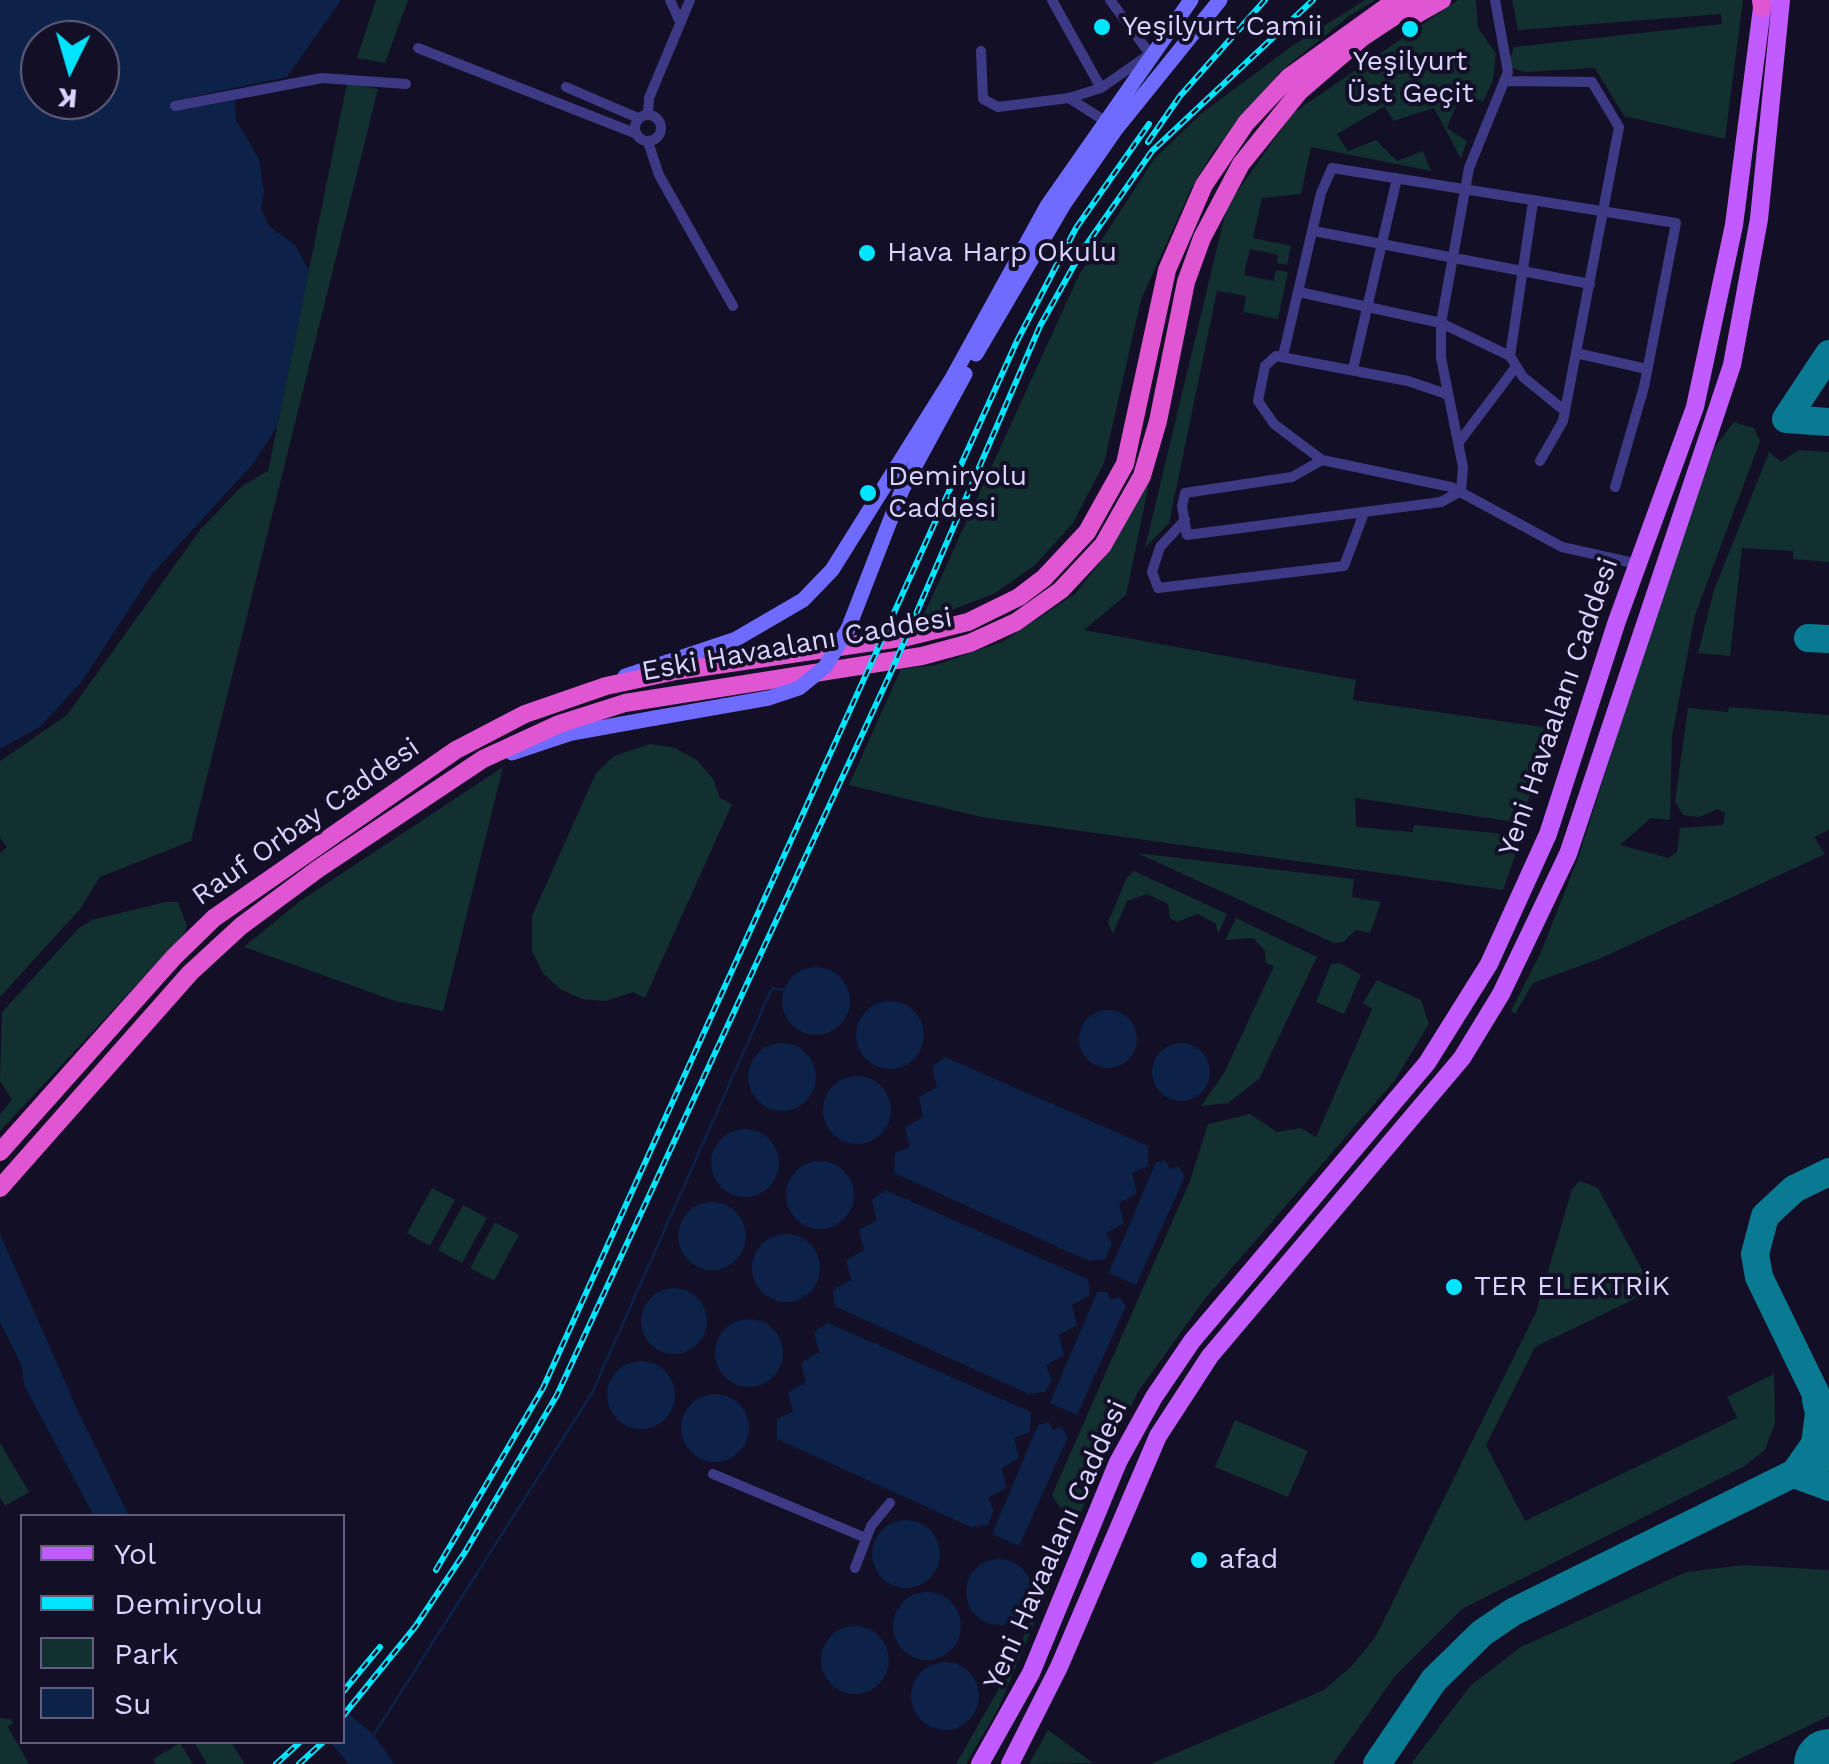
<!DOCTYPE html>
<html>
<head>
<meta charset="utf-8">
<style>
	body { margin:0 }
	#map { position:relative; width:1829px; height:1764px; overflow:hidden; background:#130f26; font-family:"Work Sans",sans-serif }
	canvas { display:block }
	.legend { position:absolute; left:20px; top:1514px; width:325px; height:230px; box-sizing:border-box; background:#130f26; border:2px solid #625e7d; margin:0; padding:12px 18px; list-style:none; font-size:30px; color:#d9d4ff }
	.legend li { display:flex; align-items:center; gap:20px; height:50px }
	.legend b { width:50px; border:2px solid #625e7d }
	.north { position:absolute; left:20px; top:20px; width:100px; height:100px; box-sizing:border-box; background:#130f26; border:2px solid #625e7d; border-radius:50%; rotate:185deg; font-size:28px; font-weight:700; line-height:40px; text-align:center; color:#d9d4ff }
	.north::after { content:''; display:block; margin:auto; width:35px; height:45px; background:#00e5ff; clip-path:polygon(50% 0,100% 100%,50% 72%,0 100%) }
</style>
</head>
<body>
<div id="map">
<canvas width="1829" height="1764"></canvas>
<ul class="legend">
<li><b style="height:12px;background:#c25bff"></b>Yol</li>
<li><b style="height:12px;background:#00e5ff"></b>Demiryolu</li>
<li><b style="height:28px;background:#12302f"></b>Park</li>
<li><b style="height:28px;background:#0c2248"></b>Su</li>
</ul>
<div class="north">K</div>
</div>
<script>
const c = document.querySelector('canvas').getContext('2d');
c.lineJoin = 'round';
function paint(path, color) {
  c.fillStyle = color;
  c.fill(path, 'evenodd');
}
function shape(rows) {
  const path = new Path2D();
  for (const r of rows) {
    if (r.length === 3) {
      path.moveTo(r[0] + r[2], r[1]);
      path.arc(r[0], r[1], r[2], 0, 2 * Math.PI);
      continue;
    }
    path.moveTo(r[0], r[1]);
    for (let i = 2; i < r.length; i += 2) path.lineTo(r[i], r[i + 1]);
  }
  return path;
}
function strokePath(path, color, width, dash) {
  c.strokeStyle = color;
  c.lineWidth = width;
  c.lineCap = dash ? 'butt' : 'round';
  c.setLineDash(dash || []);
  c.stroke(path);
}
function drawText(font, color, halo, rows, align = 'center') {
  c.font = font + ' "Work Sans",sans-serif';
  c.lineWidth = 8;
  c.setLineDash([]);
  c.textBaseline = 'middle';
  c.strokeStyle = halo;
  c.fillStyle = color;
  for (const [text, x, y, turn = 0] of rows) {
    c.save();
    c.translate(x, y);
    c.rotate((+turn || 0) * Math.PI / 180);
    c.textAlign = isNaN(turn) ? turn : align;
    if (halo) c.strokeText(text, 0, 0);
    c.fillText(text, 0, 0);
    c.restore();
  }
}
paint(shape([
	[376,0,408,0,385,63,357,58],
	[1365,0,1376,0,1349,16,1280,72,1213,152,1192,187,1141,300,1104,463,1073,523,1035,565,994,594,921,621,1079,275,1154,159,1202,113,1292,46],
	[1458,0,1476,0,1478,28,1496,53,1493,80,1483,102,1461,92,1447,128,1467,141,1461,159,1434,108,1393,121,1385,106,1337,134,1348,151,1376,140,1397,161,1423,151,1431,171,1311,147,1301,194,1262,198,1253,238,1291,246,1287,265,1277,263,1278,255,1250,249,1244,275,1273,281,1276,270,1288,272,1278,319,1243,312,1246,296,1217,291,1169,523,1145,548,1227,206,1293,113],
	[1512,0,1743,0,1725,139,1624,116,1595,68,1525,72,1512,68,1510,59,1514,47,1722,24,1721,14,1518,30],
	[347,83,378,89,191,841,100,877,80,909,0,997,0,853,7,847,0,838,0,761,67,715,200,530,242,486,268,471],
	[1734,422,1754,428,1760,441,1695,615,1672,736,1670,820,1651,818,1620,845,1668,858,1677,852,1680,828,1723,825,1725,813,1718,809,1699,817,1683,815,1675,801,1688,708,1728,712,1729,707,1829,715,1829,830,1814,837,1825,854,1599,959,1533,983,1515,1014,1511,1011,1541,952,1577,861,1669,574,1715,447],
	[1799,450,1829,452,1829,562,1793,559,1793,551,1742,548,1730,656,1698,653,1714,590,1769,452,1781,462],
	[1151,473,1126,595,1084,630,1356,680,1353,700,1549,728,1524,815,1515,822,1355,798,1356,827,1413,832,1414,825,1515,835,1519,844,1503,890,981,817,849,785,901,669,936,665,1002,642,1075,594,1114,545],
	[650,744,675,748,697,760,713,779,720,798,732,804,645,998,633,992,606,1001,582,999,560,989,543,973,532,951,532,916,596,773,614,756],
	[503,767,443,1011,395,1001,244,947,300,901],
	[1137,853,1354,879,1352,897,1381,902,1370,933,1356,930,1343,942,1334,943],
	[1134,871,1227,914,1218,934,1216,924,1198,914,1177,922,1170,918,1168,904,1147,894,1127,901,1113,933,1108,923,1126,879],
	[165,902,178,902,187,926,184,934,0,1131,0,1115,12,1099,0,1081,2,1012,79,928,92,920],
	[1236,918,1317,957,1259,1079,1228,1103,1201,1106,1224,1073,1274,966,1266,963,1265,951,1253,938,1225,940],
	[1340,963,1361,975,1344,1014,1316,1002,1331,964],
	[1377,980,1421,1000,1429,1024,1395,1080,1204,1300,1138,1392,1101,1465,998,1709,966,1764,956,1764,1010,1669,1071,1524,1052,1495,1190,1181,1208,1124,1250,1114,1277,1132,1301,1128,1316,1137,1372,1009,1363,1003],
	[1580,1181,1598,1188,1653,1290,1535,1347,1486,1445,1525,1521,1737,1418,1727,1397,1774,1374,1775,1423,1765,1450,1743,1467,1462,1609,1395,1676,1333,1764,1151,1764,1324,1690,1352,1666,1376,1636,1536,1312,1572,1189],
	[432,1188,455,1200,430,1246,407,1233],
	[463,1205,487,1218,462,1263,438,1250],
	[495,1222,519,1235,494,1281,470,1268],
	[1235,1420,1308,1451,1288,1497,1215,1467],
	[0,1443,29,1492,5,1506,0,1497],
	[1745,1565,1829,1570,1829,1716,1729,1764,1411,1764,1471,1685,1521,1647,1686,1572],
	[0,1718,11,1719,13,1723,8,1727,29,1764,0,1764],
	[1048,1730,1093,1763,1029,1764],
	[194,1742,231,1742,245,1764,207,1764],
	[180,1743,193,1764,156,1764,153,1759]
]), '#12302f');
paint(shape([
	[0,0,341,0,287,77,173,101,174,111,235,100,236,120,259,159,264,192,261,208,269,226,295,245,309,270,277,427,252,465,152,574,82,681,40,727,0,749],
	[40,40,100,40,100,100,40,100],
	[816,1001,34],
	[890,1035,34],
	[1108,1039,29],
	[1181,1072,29],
	[782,1077,34],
	[945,1057,1148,1146,1148,1166,1132,1173,1137,1193,1119,1203,1124,1223,1106,1233,1112,1244,1105,1259,1089,1261,894,1173,895,1153,910,1147,905,1127,923,1117,919,1097,937,1087,932,1067],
	[857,1110,34],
	[745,1163,34],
	[1166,1161,1170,1169,1178,1166,1185,1176,1136,1285,1109,1273,1156,1162],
	[820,1195,34],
	[885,1190,1088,1279,1090,1295,1072,1305,1077,1325,1059,1335,1064,1355,1046,1365,1052,1381,1045,1392,1029,1394,834,1306,833,1290,851,1280,846,1260,864,1250,859,1230,877,1220,872,1200],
	[712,1236,34],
	[0,1234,77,1409,129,1516,94,1516,24,1385,22,1366,0,1322],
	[786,1268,34],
	[674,1321,33],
	[1097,1292,1107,1292,1111,1300,1119,1297,1126,1306,1077,1415,1050,1403],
	[749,1353,34],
	[828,1323,1031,1412,1030,1432,1014,1438,1019,1458,1002,1468,1006,1488,988,1498,994,1510,988,1525,971,1527,777,1439,777,1419,793,1412,788,1393,806,1382,801,1363,819,1352,814,1332],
	[641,1395,34],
	[715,1428,34],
	[1049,1422,1053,1430,1061,1427,1068,1437,1019,1546,992,1534,1038,1425],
	[906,1554,34],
	[999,1592,33],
	[927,1626,34],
	[855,1660,34],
	[945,1696,34],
	[343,1709,374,1735,394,1764,349,1764,330,1742,342,1742]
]), '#0c2248');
strokePath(shape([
	[373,1736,592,1393,772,988,784,990]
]), '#0c2248', 2.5);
strokePath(shape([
	[1829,354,1786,419,1829,422],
	[1808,638,1829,639],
	[1829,1172,1794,1189,1765,1216,1755,1254,1759,1277,1829,1421],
	[1816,1400,1819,1413,1815,1444,1794,1474,1829,1487],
	[1377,1764,1434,1680,1482,1633,1513,1612,1829,1456]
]), '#0a7a92', 28);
strokePath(shape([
	[1828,1764,1829,1763]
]), '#0a7a92', 68);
strokePath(shape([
	[670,0,679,20],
	[1052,0,1101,88],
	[418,48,637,134],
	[981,51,983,99,998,107,1069,98,1101,88,1150,54,1110,0],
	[1504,81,1592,82,1619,127,1563,421,1540,461],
	[566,87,638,118],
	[1069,98,1105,121],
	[175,106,322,78,406,84],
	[648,114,649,98,690,0],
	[648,128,13],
	[648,142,659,175,733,306],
	[1533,202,1510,356,1523,377,1565,411],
	[1314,231,1590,284],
	[1299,292,1441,323,1510,356],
	[1576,353,1647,369],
	[1283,356,1321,193,1332,168,1676,223,1644,387,1615,487],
	[1353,369,1397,178],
	[1446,394,1408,381,1276,356,1265,366,1258,401,1274,424,1322,460,1451,487,1562,547,1638,564],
	[1459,442,1515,368],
	[1322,460,1292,477,1185,493,1182,506,1187,535,1441,502,1461,491,1463,467,1441,358,1441,323,1469,168,1508,72,1495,0],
	[1185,520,1160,547,1152,572,1158,588,1344,566,1364,513],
	[713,1474,866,1538],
	[855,1568,871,1526,890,1503]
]), '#3d3a85', 10);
strokePath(shape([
	[976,354,1064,204,1116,129,1220,0],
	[848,629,902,490,965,374],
	[625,676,736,639,803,600,832,570,951,380,1047,206,1191,0],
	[512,753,572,733,655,718]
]), '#6f6bff', 15);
strokePath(shape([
	[980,1764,1031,1673,1118,1462,1154,1397,1192,1341,1427,1063,1489,964,1548,834,1617,621,1695,407,1734,225,1763,0],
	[1010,1764,1059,1667,1158,1436,1210,1356,1462,1058,1501,994,1568,854,1732,365,1759,219,1781,0]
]), '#c25bff', 18);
strokePath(shape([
	[1761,0,1762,8],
	[1412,17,1442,0],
	[0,1152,174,957,214,918,456,750,525,714,606,686,676,671,907,637,968,622,1019,597,1044,578,1087,532,1125,464,1167,270,1204,185,1246,123,1289,77,1396,0],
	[0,1188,190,973,241,926,318,869,483,759,559,724,625,703,922,656,970,643,1016,622,1061,590,1103,545,1142,476,1158,421,1186,282,1202,238,1241,164,1299,92,1363,37,1419,0]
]), '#e055d1', 18);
const rail = shape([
	[1148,142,1180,96,1265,0],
	[436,1570,543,1388,1017,341,1076,228,1149,124],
	[342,1693,380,1647],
	[342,1717,415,1627,465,1552,557,1395,891,672,1040,326,1082,251,1152,151,1313,0],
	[276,1764,300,1742],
	[299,1764,323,1742]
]);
strokePath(rail, '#00e5ff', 6);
strokePath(rail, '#130f26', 2.5, [8]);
strokePath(shape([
	[655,718,769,698,799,688,825,667,848,629]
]), '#6f6bff', 15);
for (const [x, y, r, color] of [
	[1102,27,10,"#00e5ff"],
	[1410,29,10,"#00e5ff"],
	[867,253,10,"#00e5ff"],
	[868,493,10,"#00e5ff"],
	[1454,1287,10,"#00e5ff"],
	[1199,1560,10,"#00e5ff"]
]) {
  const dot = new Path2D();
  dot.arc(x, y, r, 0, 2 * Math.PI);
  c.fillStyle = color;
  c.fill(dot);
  strokePath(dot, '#130f26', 4);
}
drawText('28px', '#d9d4ff', '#130f26', [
	["Yeşilyurt Camii",1122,27],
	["Yeşilyurt",1410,62,"center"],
	["Üst Geçit",1410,94,"center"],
	["Hava Harp Okulu",887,253],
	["Demiryolu",888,477],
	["Caddesi",888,509],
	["TER ELEKTRİK",1474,1287],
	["afad",1219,1560]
], 'left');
drawText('28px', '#d9d4ff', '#130f26', [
	["Eski Havaalanı Caddesi",797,645,-10],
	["Yeni Havaalanı Caddesi",1559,707,-71],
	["Rauf Orbay Caddesi",306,822,-35],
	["Yeni Havaalanı Caddesi",1056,1545,-66]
]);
</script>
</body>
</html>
